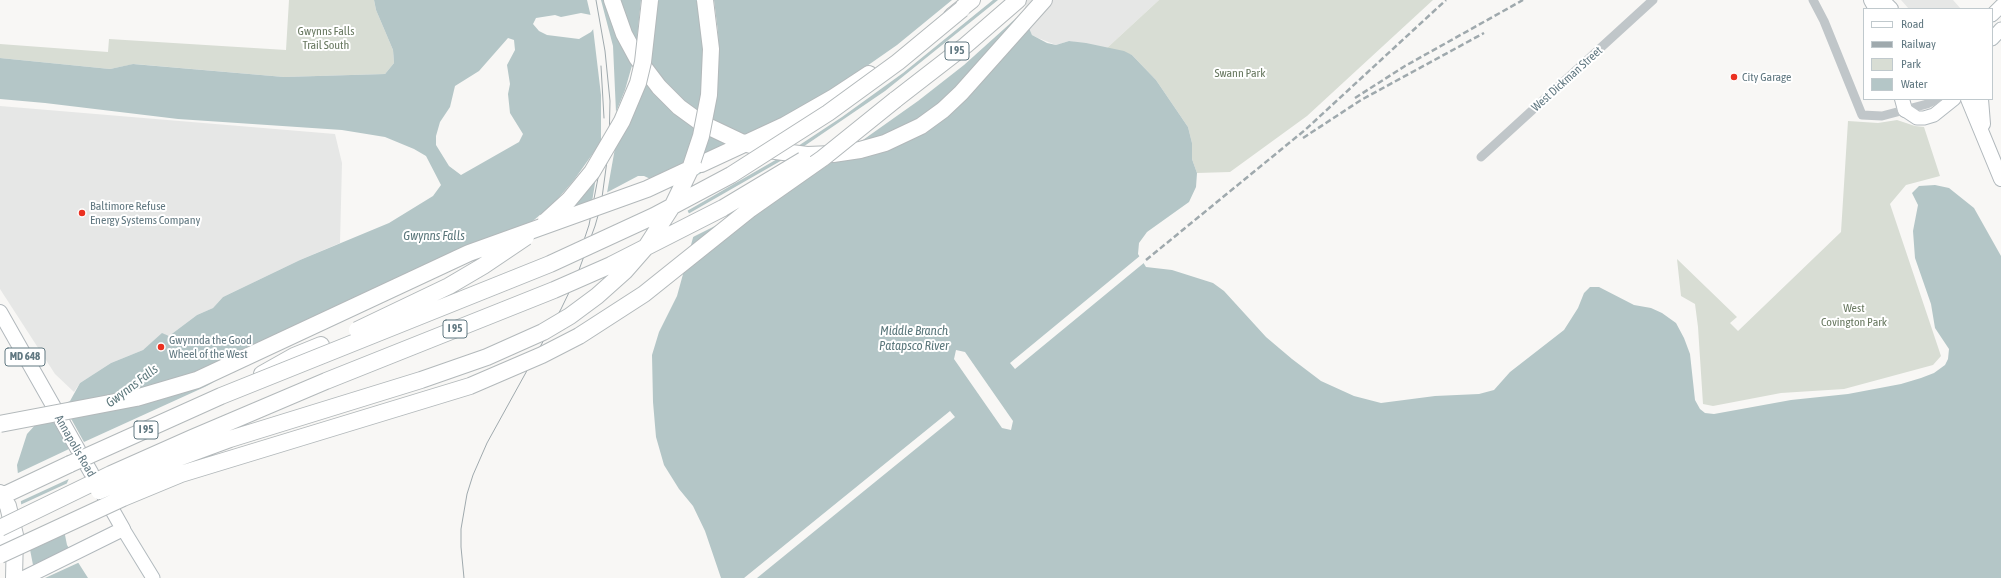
<!DOCTYPE html>
<html>
<head>
<meta charset="utf-8">
<style>
	body { margin:0 }
	#map { position:relative; width:2001px; height:578px; overflow:hidden; background:#f8f7f5; font-family:"Asap Condensed",sans-serif }
	canvas { display:block }
	.legend { position:absolute; left:1863px; top:8px; width:130px; height:92px; box-sizing:border-box; background:#fff; border:1px solid #c0c9cd; margin:0; padding:5px 7px; list-style:none; font-size:12px; color:#617881 }
	.legend li { display:flex; align-items:center; gap:8px; height:20px }
	.legend b { width:20px; border:1px solid #c0c9cd }
</style>
</head>
<body>
<div id="map">
<canvas width="2001" height="578"></canvas>
<ul class="legend">
<li><b style="height:5px;background:#fff"></b>Road</li>
<li><b style="height:5px;background:#9fa9ad"></b>Railway</li>
<li><b style="height:11px;background:#d8ddd4"></b>Park</li>
<li><b style="height:11px;background:#b4c6c7"></b>Water</li>
</ul>
</div>
<script>
const c = document.querySelector('canvas').getContext('2d');
c.lineJoin = 'round';
function paint(path, color) {
  c.fillStyle = color;
  c.fill(path, 'evenodd');
}
function shape(rows) {
  const path = new Path2D();
  for (const r of rows) {
    path.moveTo(r[0], r[1]);
    for (let i = 2; i < r.length; i += 2) path.lineTo(r[i], r[i + 1]);
  }
  return path;
}
function strokePath(path, color, width, dash) {
  c.strokeStyle = color;
  c.lineWidth = width;
  c.lineCap = dash ? 'butt' : 'round';
  c.setLineDash(dash || []);
  c.stroke(path);
}
function drawText(font, color, halo, rows, align = 'center') {
  c.font = font + ' "Asap Condensed",sans-serif';
  c.lineWidth = 4;
  c.setLineDash([]);
  c.textBaseline = 'middle';
  c.strokeStyle = halo;
  c.fillStyle = color;
  for (const [text, x, y, turn = 0] of rows) {
    c.save();
    c.translate(x, y);
    c.rotate((+turn || 0) * Math.PI / 180);
    c.textAlign = isNaN(turn) ? turn : align;
    if (halo) c.strokeText(text, 0, 0);
    c.fillText(text, 0, 0);
    c.restore();
  }
}
paint(shape([
	[1025,0,1159,0,1107,48,1069,41,1056,45,1038,38,1032,35,1021,9],
	[1901,0,1953,0,1961,9,1909,9],
	[0,106,335,134,342,163,340,243,300,260,223,297,213,308,197,315,169,336,162,334,143,350,111,363,80,383,74,392,55,374,0,289]
]), '#e6e7e6');
paint(shape([
	[289,0,374,0,376,10,393,50,394,63,385,74,284,77,134,64,110,69,0,58,0,44,108,52,109,39,286,50],
	[1159,0,1433,0,1307,116,1230,172,1197,173,1192,159,1192,143,1188,127,1156,80,1132,55,1107,48],
	[1897,120,1915,126,1924,127,1940,176,1906,185,1890,204,1941,356,1933,365,1844,389,1781,393,1713,406,1703,404,1698,327,1695,304,1681,296,1677,259,1737,317,1730,323,1738,331,1841,232,1848,121,1878,123]
]), '#d8ddd4');
paint(shape([
	[374,0,1025,0,1021,9,1032,35,1047,43,1056,45,1069,41,1086,43,1124,51,1132,55,1156,80,1188,127,1192,143,1192,159,1197,173,1196,187,1189,202,1147,232,1139,243,1138,254,1146,267,1172,270,1213,283,1224,291,1266,337,1292,359,1321,381,1354,396,1381,403,1435,396,1479,394,1494,390,1510,372,1564,330,1578,308,1584,293,1590,287,1599,287,1634,305,1651,308,1662,313,1676,323,1684,338,1690,354,1695,400,1700,409,1705,413,1714,414,1791,400,1848,394,1901,384,1921,378,1934,373,1945,365,1948,359,1949,349,1935,328,1931,304,1915,258,1913,231,1918,205,1912,193,1919,186,1935,185,1949,188,1974,208,2001,256,2001,578,721,578,705,531,693,506,679,489,664,465,656,437,653,402,652,355,659,332,677,296,694,234,693,222,682,199,672,189,644,176,638,176,572,211,249,360,204,388,131,427,74,467,67,483,63,525,67,545,88,578,40,578,33,565,21,503,17,465,27,434,45,414,70,401,80,383,111,363,143,350,162,333,169,336,197,315,213,308,223,297,300,260,389,223,433,196,441,185,426,156,414,149,385,137,342,130,178,119,45,103,0,99,0,58,110,69,133,64,284,77,385,74,394,63,393,50,376,10],
	[581,13,591,15,601,19,591,32,579,39,547,35,539,31,533,24,536,18,555,15,561,17],
	[508,38,514,40,515,50,507,65,510,84,508,94,510,113,523,134,519,142,461,175,449,166,436,145,436,136,440,122,450,107,455,86,479,71]
]), '#b4c6c7');
paint(shape([
	[587,0,601,0,613,46,616,112,625,90,633,62,619,36,607,0,616,0,623,23,636,48,641,0,657,0,654,32,648,67,668,92,698,116,701,98,704,55,698,0,714,0,718,32,719,62,717,92,712,124,742,139,790,114,854,75,897,45,952,0,993,0,903,73,842,117,792,150,797,151,885,91,998,0,1027,0,1024,11,964,65,918,101,853,147,895,135,931,114,962,88,1025,14,1030,23,973,89,942,117,919,133,894,145,867,154,835,160,744,222,682,271,686,255,735,216,691,238,691,223,688,214,784,159,779,158,687,211,680,200,670,190,674,188,678,180,663,186,650,181,683,166,696,126,663,100,645,79,629,122,615,148,607,193,592,202,596,177,567,211,587,205,535,235,484,254,499,245,438,270,198,384,155,398,69,415,84,442,220,380,132,428,76,468,71,478,19,502,16,474,69,449,52,418,36,421,44,412,61,403,64,407,134,393,195,375,432,263,465,248,527,225,534,220,555,202,574,180,601,142,601,95,593,28,599,20,591,17],
	[710,134,730,144,703,157],
	[729,157,729,158,696,176,698,170],
	[1141,255,1145,262,1015,369,1010,363],
	[956,350,965,352,1013,421,1011,430,1002,428,954,359],
	[950,411,955,417,757,578,744,578],
	[70,482,65,516,25,534,20,505],
	[71,547,80,562,45,578,37,578,31,566]
]), '#f8f7f5');
const secondary = shape([
	[1992,15,2001,6],
	[1992,39,2001,29],
	[1905,110,1917,118,1924,118,1934,115,1954,99],
	[123,529,153,578]
]);
const primary = shape([
	[1871,0,1876,9],
	[1882,0,1891,9],
	[1902,99,1905,110],
	[1968,99,2001,179],
	[1981,99,1983,124],
	[0,312,123,529,24,578]
]);
const highway = shape([
	[612,0,624,34,637,58,659,87,679,107,701,123,741,142,768,150,807,155,833,154,860,150,885,143,921,126,943,110,961,93,1044,0],
	[952,16,972,0],
	[895,100,966,45,1018,0],
	[701,164,785,125,834,97,869,74],
	[262,374,294,356,321,345],
	[0,493,8,506,15,535,14,578],
	[0,497,70,464],
	[0,534,0,539]
]);
strokePath(secondary, '#b2babe', 15);
strokePath(primary, '#b1b8bc', 16);
strokePath(highway, '#b3b9bb', 18);
strokePath(shape([
	[1813,0,1824,21,1862,115,1882,116,1927,104,1937,99],
	[1481,157,1653,0]
]), '#c0c6c9', 9);
strokePath(secondary, '#fff', 13);
strokePath(primary, '#fff', 14);
strokePath(highway, '#fff', 16);
strokePath(shape([
	[601,66,604,118],
	[578,258,589,225,602,157],
	[464,578,461,547,461,529,467,494,473,475,487,443,561,309,576,278,595,226,601,205,609,146,610,101,605,51,596,0]
]), '#9fa9ad', 1);
strokePath(shape([
	[1355,98,1405,66,1523,0],
	[1303,138,1361,100,1484,33],
	[1146,260,1305,130,1446,0]
]), '#9fa9ad', 2.5, [6, 3]);
const highwayBridge = shape([
	[546,221,569,200,592,172,622,121,638,83,643,62,650,0],
	[357,330,449,286,483,266,526,237],
	[0,424,136,398,197,380,469,253,647,189,694,167],
	[70,464,221,396,550,264,654,216,731,175,828,113,898,62,962,9],
	[99,491,173,460,230,439,421,380,487,357,543,332,570,316,597,296,625,271,646,247,673,205,689,172,701,136,709,95,711,49,705,0],
	[0,528,111,474,192,438,326,381,554,290,611,265,723,208,803,160],
	[0,555,123,498,181,474,470,386,542,355,579,336,644,294,749,210,823,158,895,100]
]);
strokePath(highwayBridge, '#b3b9bb', 18, []);
strokePath(highwayBridge, '#fff', 16);
for (const [x, y, r, color] of [
	[1734,77,4,"#eb3121"],
	[82,213,4,"#eb3121"],
	[161,347,4,"#eb3121"]
]) {
  const dot = new Path2D();
  dot.arc(x, y, r, 0, 2 * Math.PI);
  c.fillStyle = color;
  c.fill(dot);
  strokePath(dot, '#fff', 1.5);
}
for (const [x, y, w] of [
	[957,51,24],
	[455,329,24],
	[25,357,40],
	[146,430,24]
]) {
  const box = new Path2D();
  box.roundRect(x - w / 2, y - 9, w, 18, 3);
  c.fillStyle = '#fff';
  c.fill(box);
  strokePath(box, '#617881', 1);
}
drawText('bold 11px', '#617881', null, [
	["I 95",957,51],
	["I 95",455,329],
	["MD 648",25,357],
	["I 95",146,430]
]);
drawText('12px', '#697961', '#fff', [
	["Gwynns Falls",326,31],
	["Trail South",326,45],
	["Swann Park",1240,73],
	["West",1854,308],
	["Covington Park",1854,322]
]);
drawText('12px', '#617881', '#fff', [
	["City Garage",1742,77],
	["Baltimore Refuse",90,206],
	["Energy Systems Company",90,220],
	["Gwynnda the Good",169,340],
	["Wheel of the West",169,354]
], 'left');
drawText('12px', '#617881', '#fff', [
	["West Dickman Street",1567,79,-42],
	["Annapolis Road",75,446,60]
]);
drawText('italic 13px', '#5c787c', '#fff', [
	["Gwynns Falls",434,236],
	["Middle Branch",914,331],
	["Patapsco River",914,346],
	["Gwynns Falls",132,386,-37]
]);
</script>
</body>
</html>
